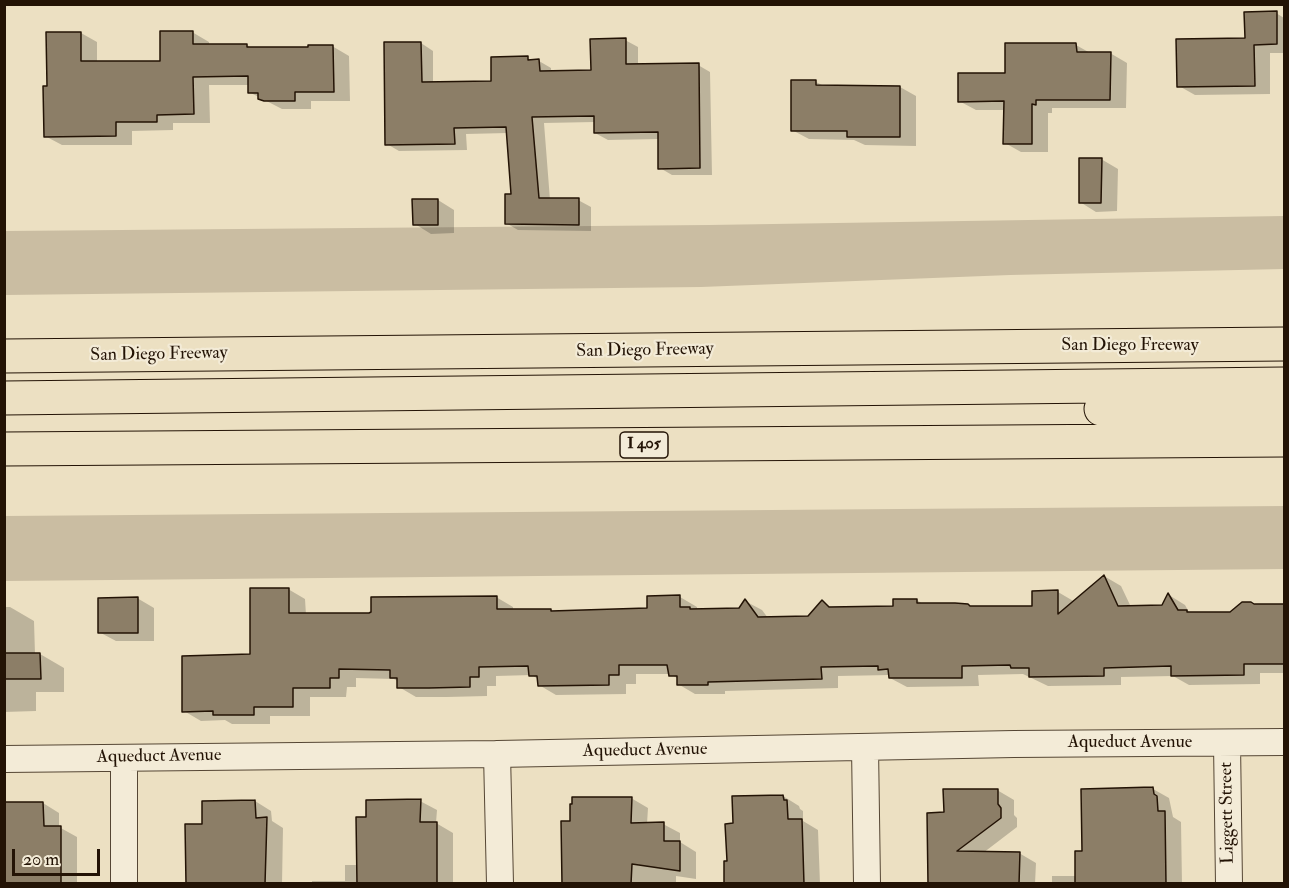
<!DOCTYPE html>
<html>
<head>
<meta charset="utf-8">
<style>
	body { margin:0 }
	#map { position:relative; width:1289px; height:888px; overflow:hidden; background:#ece0c2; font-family:"IM FELL Double Pica",serif }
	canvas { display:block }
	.frame { position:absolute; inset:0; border:6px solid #231305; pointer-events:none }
	.scale { position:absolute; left:12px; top:849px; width:88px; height:27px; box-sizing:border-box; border:3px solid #231305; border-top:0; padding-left:8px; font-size:18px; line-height:21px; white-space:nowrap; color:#231305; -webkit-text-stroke:4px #f3ebd7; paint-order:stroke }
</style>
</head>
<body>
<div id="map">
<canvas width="1289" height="888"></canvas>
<div class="frame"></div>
<div class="scale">20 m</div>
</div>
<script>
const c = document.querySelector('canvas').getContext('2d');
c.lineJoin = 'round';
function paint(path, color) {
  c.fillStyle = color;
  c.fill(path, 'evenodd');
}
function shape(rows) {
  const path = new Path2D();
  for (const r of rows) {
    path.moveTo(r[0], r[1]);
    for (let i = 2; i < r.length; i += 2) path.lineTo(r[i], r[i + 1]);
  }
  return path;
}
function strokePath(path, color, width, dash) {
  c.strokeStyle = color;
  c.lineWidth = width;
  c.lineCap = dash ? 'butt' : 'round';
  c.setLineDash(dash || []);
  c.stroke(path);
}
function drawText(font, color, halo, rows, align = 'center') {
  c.font = font + ' "IM FELL Double Pica",serif';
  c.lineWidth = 4.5;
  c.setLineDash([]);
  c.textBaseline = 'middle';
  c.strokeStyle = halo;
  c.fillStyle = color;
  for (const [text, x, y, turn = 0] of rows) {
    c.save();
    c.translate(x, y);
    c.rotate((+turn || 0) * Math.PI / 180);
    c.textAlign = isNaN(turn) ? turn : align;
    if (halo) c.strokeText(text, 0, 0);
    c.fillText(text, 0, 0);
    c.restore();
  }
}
paint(shape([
	[1284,216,1284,269,1010,275,701,287,5,295,5,231,709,225],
	[1284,506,1284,569,5,581,5,516]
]), '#cabda2');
paint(shape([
	[1276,13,1284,18,1284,53,1270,53,1270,94,1195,95,1179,86,1246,40],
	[192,32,209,42,209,45,247,45,253,49,332,46,349,56,350,101,311,101,311,109,282,109,249,92,250,85,209,85,210,123,173,123,173,130,132,131,132,145,62,145,45,136,49,88,81,33,97,42,97,62,161,63],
	[625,40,638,47,638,65,698,65,710,72,712,175,672,175,660,168,660,139,608,140,595,133,595,122,544,123,550,200,578,200,591,207,591,231,518,230,506,223,513,196,508,133,466,134,467,150,399,151,387,144,421,43,433,51,433,83,493,82,527,58,533,61,539,61,551,68,551,72,592,72],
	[1076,45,1092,54,1110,53,1127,63,1126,108,1052,108,1052,113,1048,113,1048,152,1021,152,1005,143,1005,110,976,110,959,101,1006,74],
	[816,82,824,86,900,87,916,96,916,146,865,145,854,140,809,139,792,130],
	[1101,159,1118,169,1117,211,1096,212,1080,202],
	[438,200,454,210,454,233,431,234,415,224],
	[1104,576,1121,586,1131,607,1162,606,1169,595,1185,605,1190,614,1230,613,1255,606,1284,605,1284,673,1260,673,1260,684,1189,685,1173,676,1121,677,1121,685,1048,686,1023,674,978,675,979,686,907,687,890,678,890,675,838,676,838,688,725,691,725,694,695,694,678,684,678,679,671,674,636,674,636,684,626,684,626,694,556,695,539,685,539,680,532,675,496,676,496,686,487,686,487,696,447,697,416,697,399,687,399,682,394,679,356,678,356,687,347,687,346,697,310,697,310,716,270,716,270,724,232,724,225,720,201,721,184,711,252,656,288,589,305,599,306,615,370,615,496,597,513,607,513,610,551,610,554,612,649,609,680,597,697,607,697,610,740,610,745,601,762,610,768,618,809,617,823,602,834,609,895,607,917,600,924,605,971,607,1034,607,1058,592,1075,602],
	[137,598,154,608,154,641,116,641,99,632],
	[4,607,10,607,34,621,35,654,40,654,64,668,64,692,36,692,36,711,4,712],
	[1153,789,1169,798,1173,817,1181,822,1182,884,1052,884,1052,876,1077,876,1083,853],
	[997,790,1014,800,1014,815,1017,818,1017,827,983,853,1019,853,1036,863,1035,884,929,884,945,814],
	[783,796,799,806,800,809,803,811,803,821,818,830,820,884,727,884,727,825,734,825],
	[631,798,648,808,647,824,663,824,680,833,680,842,696,852,696,879,676,876,676,884,563,884,572,822],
	[255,801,271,811,272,821,283,828,282,884,188,884,204,826],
	[420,801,437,810,436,823,453,833,453,884,312,884,312,881,345,881,345,865,358,865,367,818],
	[43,803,59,813,59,827,77,837,77,884,4,884]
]), '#0003');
const building = shape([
	[1277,11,1277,44,1254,45,1255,86,1177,87,1176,39,1245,38,1244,12,1277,11],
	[160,31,193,31,193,44,247,44,247,47,308,47,308,45,333,45,334,92,295,92,295,101,264,101,258,99,258,93,248,93,248,76,193,77,194,114,157,115,157,122,116,122,116,136,44,137,43,86,47,86,46,32,81,32,81,61,160,61,160,31],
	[626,38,626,64,699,63,700,168,658,169,658,132,594,133,594,116,532,117,539,198,579,198,579,225,505,224,505,194,511,194,506,127,454,128,455,144,385,145,384,42,421,42,422,82,491,81,491,57,528,56,528,60,539,59,540,71,591,70,590,39,626,38],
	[1005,43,1076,43,1077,52,1111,52,1110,100,1036,100,1036,105,1032,104,1032,144,1003,144,1004,101,958,102,958,73,1005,73,1005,43],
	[791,80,816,80,816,85,900,86,900,137,847,137,847,131,791,131,791,80],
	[1079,158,1102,158,1101,203,1079,203,1079,158],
	[412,199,438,199,438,225,413,225,412,199],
	[1104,575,1118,606,1162,605,1168,593,1178,610,1187,610,1187,612,1230,612,1242,602,1251,602,1254,604,1284,604,1284,664,1244,664,1244,675,1171,676,1171,666,1104,668,1104,676,1029,677,1029,668,1011,668,1010,665,962,666,962,678,889,678,888,669,878,670,878,666,821,667,822,679,708,682,708,685,677,685,677,676,669,676,667,665,619,665,619,675,609,675,609,685,538,686,537,676,529,676,528,666,479,667,479,677,470,677,470,687,429,688,397,688,397,678,390,678,390,670,339,669,339,678,330,678,330,688,293,688,293,707,254,707,254,715,213,715,213,711,182,712,182,656,250,654,250,588,289,588,289,613,369,613,371,612,371,597,497,596,497,609,551,609,551,611,647,608,647,596,680,595,680,607,690,607,690,609,739,608,745,599,758,617,808,616,822,600,829,607,893,606,893,599,917,599,917,603,955,603,968,604,970,606,1032,606,1032,591,1058,590,1058,614,1104,575],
	[138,597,138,633,98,633,98,598,138,597],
	[4,653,40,653,41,679,4,679,4,653],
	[1153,787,1154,794,1157,796,1158,811,1165,811,1166,884,1075,884,1075,851,1082,851,1081,789,1153,787],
	[943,789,998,789,998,804,1001,808,1001,818,957,851,1020,852,1019,884,928,884,927,813,944,812,943,789],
	[783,795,784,800,787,800,788,819,802,819,804,884,724,884,724,861,727,861,725,824,733,823,732,796,783,795],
	[572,797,632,797,631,823,664,822,664,841,680,841,680,871,632,864,631,884,562,884,561,821,570,821,570,804,572,804,572,797],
	[421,799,420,822,437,822,437,884,357,884,356,817,366,817,366,800,421,799],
	[255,800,256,818,267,817,265,884,186,884,185,824,202,824,202,801,255,800],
	[4,802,43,802,44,826,61,826,61,884,4,884,4,802]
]);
paint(building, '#8c7e67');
strokePath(building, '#231305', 1.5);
const street = shape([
	[1227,743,1229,884],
	[865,747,867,884],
	[497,754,500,884],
	[4,759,497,754,1014,744,1284,742],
	[124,884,124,758]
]);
const highway = shape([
	[4,356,1284,344],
	[4,398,1284,384],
	[1101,409,1284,409],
	[4,449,1284,440]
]);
strokePath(street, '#554634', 28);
strokePath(highway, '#231305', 35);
strokePath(street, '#f3ebd7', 26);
strokePath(highway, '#ece0c2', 33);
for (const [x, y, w] of [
	[644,445,48]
]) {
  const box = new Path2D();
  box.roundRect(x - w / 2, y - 13, w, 26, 4.5);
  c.fillStyle = '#f3ebd7';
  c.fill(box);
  strokePath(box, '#231305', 1.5);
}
drawText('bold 16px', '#231305', null, [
	["I 405",644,445]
]);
drawText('18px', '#231305', '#f3ebd7', [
	["San Diego Freeway",1130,346],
	["San Diego Freeway",645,351,-1],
	["San Diego Freeway",159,355,-1],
	["Aqueduct Avenue",1130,743],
	["Aqueduct Avenue",645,751,-1],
	["Aqueduct Avenue",159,757,-1],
	["Liggett Street",1228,813,-91]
]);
</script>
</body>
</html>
